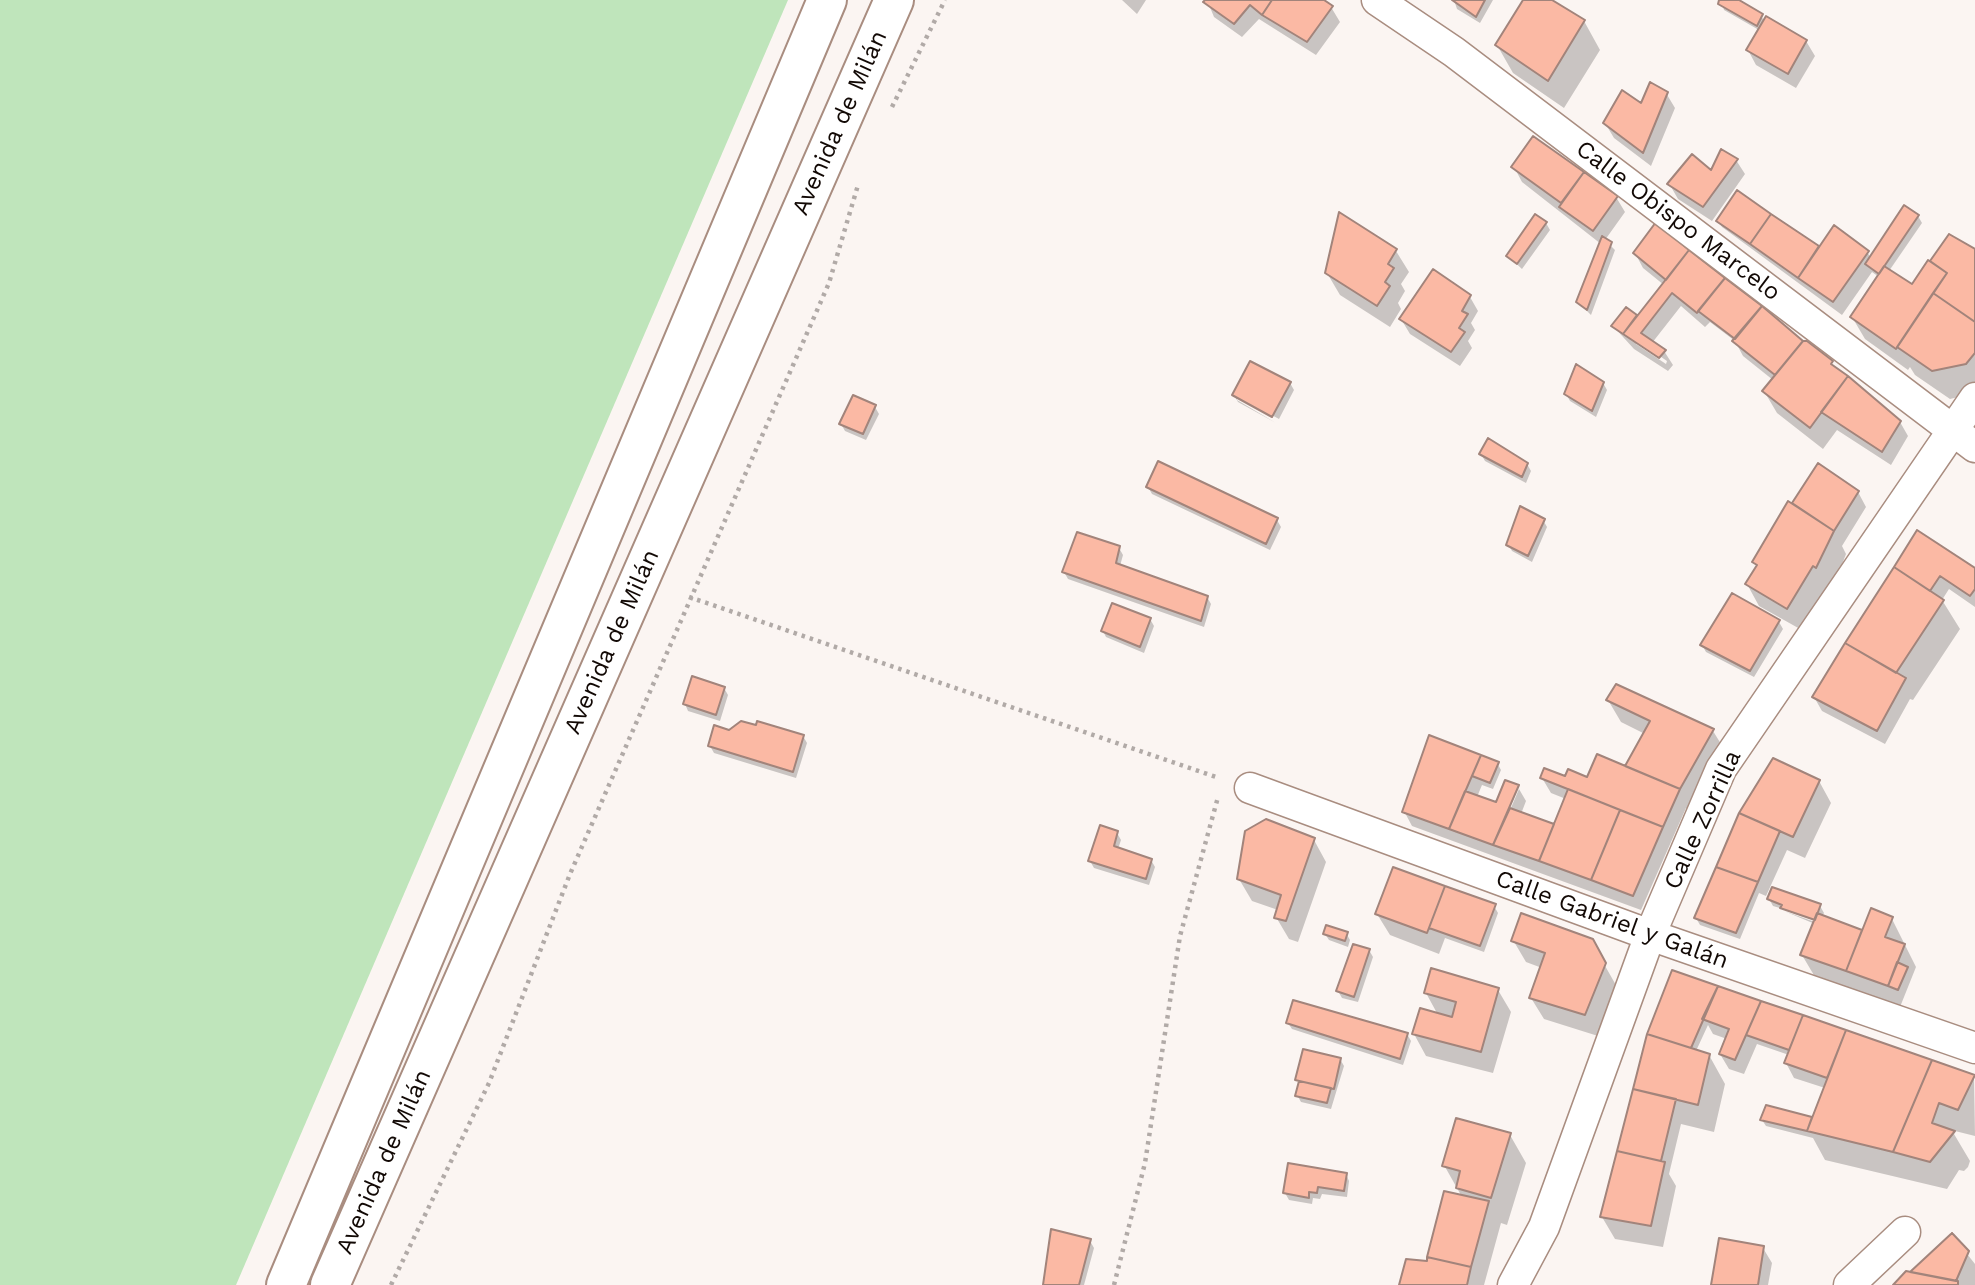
<!DOCTYPE html>
<html>
<head>
<meta charset="utf-8">
<style>
	body { margin:0 }
	canvas { display:block; background:#fbf5f2 }
</style>
</head>
<body>
<canvas width="1975" height="1285"></canvas>
<script>
const c = document.querySelector('canvas').getContext('2d');
c.lineJoin = 'round';
function paint(path, color) {
  c.fillStyle = color;
  c.fill(path, 'evenodd');
}
function shape(rows) {
  const path = new Path2D();
  for (const r of rows) {
    path.moveTo(r[0], r[1]);
    for (let i = 2; i < r.length; i += 2) path.lineTo(r[i], r[i + 1]);
  }
  return path;
}
function strokePath(path, color, width, dash) {
  c.strokeStyle = color;
  c.lineWidth = width;
  c.lineCap = dash ? 'butt' : 'round';
  c.setLineDash(dash || []);
  c.stroke(path);
}
function drawText(font, color, halo, rows, align = 'center') {
  c.font = font + ' "Work Sans",sans-serif';
  c.lineWidth = 6;
  c.setLineDash([]);
  c.textBaseline = 'middle';
  c.strokeStyle = halo;
  c.fillStyle = color;
  for (const [text, x, y, turn = 0] of rows) {
    c.save();
    c.translate(x, y);
    c.rotate((+turn || 0) * Math.PI / 180);
    c.textAlign = isNaN(turn) ? turn : align;
    if (halo) c.strokeText(text, 0, 0);
    c.fillText(text, 0, 0);
    c.restore();
  }
}
paint(shape([
	[0,0,788,0,236,1285,0,1285]
]), '#bfe5bb');
paint(shape([
	[1122,0,1146,0,1137,14],
	[1207,0,1321,0,1331,7,1340,22,1316,55,1259,19,1242,37,1214,17],
	[1454,0,1493,0,1480,23,1457,9],
	[1524,0,1549,0,1584,21,1600,50,1564,108,1513,73,1497,45],
	[1721,0,1735,0,1765,20,1806,41,1815,56,1796,88,1756,65,1748,50,1759,30,1724,10],
	[1666,93,1675,108,1651,166,1614,138,1605,123],
	[1534,139,1616,197,1625,212,1605,240,1615,250,1591,315,1578,302,1601,244,1522,182,1514,167],
	[1736,160,1745,174,1712,221,1678,199,1670,185,1711,173],
	[1340,214,1396,251,1409,272,1401,284,1405,291,1398,303,1401,309,1390,327,1340,295,1327,273],
	[1918,216,1922,223,1889,271,1912,287,1950,236,1975,252,1975,393,1950,399,1915,375,1910,367,1908,370,1865,339,1852,317,1879,277,1872,272,1842,315,1722,227,1718,221,1819,250,1867,252,1871,258],
	[1546,223,1550,230,1522,269,1508,256],
	[1635,253,1761,308,1900,422,1908,436,1891,465,1837,430,1823,449,1777,413,1764,391,1773,380,1743,356,1735,341,1710,322,1705,327,1681,306,1652,343,1664,351,1673,365,1668,371,1634,349,1613,326,1626,309,1637,319,1664,285,1643,268],
	[1636,340,1667,361,1666,364,1636,344],
	[1470,297,1478,311,1471,323,1475,330,1468,341,1472,348,1460,366,1410,334,1401,319],
	[1290,383,1294,390,1279,419,1237,396,1237,400,1276,423,1238,402,1234,395],
	[1603,383,1607,390,1596,417,1570,401,1566,394],
	[875,407,879,414,866,440,845,431,841,424],
	[1481,454,1527,464,1531,471,1526,483,1485,461],
	[1148,487,1277,520,1281,527,1270,550,1152,494],
	[1858,492,1866,507,1842,546,1846,554,1841,567,1800,629,1759,606,1747,584,1757,567,1754,562,1797,508,1794,504],
	[1543,520,1547,527,1532,562,1512,551,1508,544],
	[1918,533,1975,570,1975,607,1949,589,1942,600,1960,629,1913,700,1910,699,1885,744,1822,711,1814,697],
	[1119,548,1123,555,1120,566,1207,597,1211,604,1204,627,1068,579,1064,572],
	[1150,619,1154,626,1144,653,1106,637,1103,631],
	[1779,622,1783,629,1754,677,1706,652,1702,645],
	[1617,686,1713,731,1726,752,1693,810,1686,808,1641,910,1412,826,1404,811,1430,737,1497,763,1501,770,1493,789,1482,785,1477,797,1497,804,1506,782,1519,788,1516,787,1506,814,1508,815,1519,789,1526,801,1521,814,1555,826,1566,799,1551,793,1542,778,1545,770,1566,778,1569,772,1588,780,1598,756,1626,768,1645,734,1621,722,1608,700],
	[724,688,728,695,720,721,688,711,685,704],
	[729,732,803,736,807,743,796,778,714,753,710,746],
	[1819,781,1831,803,1805,858,1787,850,1766,896,1759,893,1740,939,1700,925,1696,918],
	[1117,833,1121,840,1118,849,1151,860,1155,867,1149,885,1094,868,1090,861],
	[1314,840,1326,862,1298,942,1289,939,1276,917,1278,910,1252,901,1239,879],
	[1443,888,1494,906,1498,913,1484,952,1445,938,1439,954,1390,935,1377,914],
	[1769,899,1820,906,1824,913,1822,917,1863,932,1892,919,1916,967,1900,1007,1815,977,1802,955,1815,924,1784,911,1815,922,1817,919,1773,906],
	[1346,933,1350,940,1348,947,1329,940,1325,934],
	[1513,940,1591,941,1617,987,1598,1036,1544,1019,1531,998,1542,968,1526,962],
	[1369,950,1373,957,1358,1002,1342,998,1338,991],
	[1498,990,1511,1012,1493,1073,1426,1056,1414,1034,1438,1015,1426,993],
	[1763,1003,1974,1076,1975,1136,1955,1131,1954,1134,1970,1161,1968,1167,1964,1171,1959,1170,1947,1189,1825,1160,1813,1138,1766,1126,1762,1120,1811,1118,1813,1121,1825,1088,1794,1078,1786,1063,1789,1055,1757,1044,1744,1074,1729,1069,1720,1054,1727,1039,1713,1034,1708,1025,1696,1051,1709,1055,1725,1084,1714,1132,1681,1124,1669,1174,1676,1186,1663,1247,1615,1239,1602,1217,1648,1035],
	[1288,1023,1407,1034,1411,1041,1403,1065,1292,1029],
	[1340,1059,1344,1066,1331,1109,1301,1102,1297,1095,1300,1084,1297,1080],
	[1510,1135,1526,1163,1507,1225,1501,1223,1484,1285,1401,1285,1428,1262,1462,1197,1444,1165],
	[1346,1174,1349,1181,1347,1197,1322,1194,1320,1199,1313,1198,1312,1204,1289,1200,1285,1193],
	[1952,1235,1975,1264,1975,1285,1898,1285,1907,1274,1913,1275],
	[1090,1241,1094,1248,1084,1285,1045,1285],
	[1763,1248,1772,1263,1768,1285,1713,1285]
]), '#0003');
const building = shape([
	[1205,0,1272,0,1262,15,1250,5,1234,24,1203,2,1205,0],
	[1272,0,1324,0,1333,6,1307,42,1262,15,1272,0],
	[1452,0,1485,0,1476,17,1452,0],
	[1523,0,1552,0,1585,20,1548,81,1495,45,1523,0],
	[1719,0,1739,0,1763,14,1757,26,1718,4,1719,0],
	[1766,16,1807,40,1788,74,1746,50,1766,16],
	[1650,82,1668,92,1643,153,1603,123,1622,90,1641,103,1650,82],
	[1533,136,1584,172,1561,203,1511,167,1533,136],
	[1721,149,1738,159,1703,207,1667,184,1692,154,1711,170,1721,149],
	[1584,172,1618,196,1593,231,1559,207,1584,172],
	[1737,190,1771,214,1750,244,1716,221,1737,190],
	[1904,205,1919,215,1879,274,1865,264,1904,205],
	[1339,212,1397,249,1388,264,1394,268,1385,282,1390,286,1377,306,1325,273,1339,212],
	[1535,214,1547,222,1517,264,1506,256,1535,214],
	[1771,214,1819,246,1798,278,1750,244,1771,214],
	[1656,222,1689,250,1666,280,1633,253,1656,222],
	[1834,225,1869,251,1833,302,1798,278,1834,225],
	[1949,234,1975,249,1975,322,1933,293,1947,273,1930,261,1949,234],
	[1602,236,1612,242,1587,310,1576,302,1602,236],
	[1689,250,1725,278,1697,313,1672,293,1641,333,1666,350,1659,358,1623,334,1689,250],
	[1928,260,1947,273,1896,349,1850,317,1884,266,1912,284,1928,260],
	[1433,269,1471,295,1462,311,1468,314,1459,328,1465,332,1451,352,1399,319,1433,269],
	[1725,278,1762,306,1735,339,1698,311,1725,278],
	[1933,293,1975,322,1975,353,1966,364,1932,371,1897,347,1933,293],
	[1762,306,1803,341,1775,375,1732,341,1762,306],
	[1626,307,1637,315,1623,334,1611,326,1626,307],
	[1803,341,1807,341,1833,361,1831,364,1848,376,1810,428,1762,391,1803,341],
	[1250,361,1291,382,1272,417,1232,395,1250,361],
	[1576,364,1604,382,1592,411,1564,394,1576,364],
	[1848,376,1901,421,1882,452,1821,412,1848,376],
	[853,395,876,405,863,434,839,424,853,395],
	[1488,438,1528,463,1522,477,1479,454,1488,438],
	[1158,461,1278,518,1266,544,1146,487,1158,461],
	[1818,463,1859,491,1834,531,1792,503,1818,463],
	[1788,501,1834,531,1816,568,1813,566,1787,609,1745,584,1757,565,1752,562,1788,501],
	[1520,506,1545,519,1528,556,1506,545,1520,506],
	[1917,530,1975,568,1975,589,1970,596,1940,576,1930,591,1894,567,1917,530],
	[1077,532,1120,546,1116,563,1208,596,1201,621,1062,572,1077,532],
	[1894,567,1944,600,1896,673,1845,643,1894,567],
	[1732,593,1780,620,1750,671,1700,645,1732,593],
	[1112,603,1151,618,1140,647,1101,631,1112,603],
	[1845,643,1906,678,1877,731,1812,697,1845,643],
	[692,676,725,687,716,715,683,704,692,676],
	[1616,684,1714,729,1680,789,1625,766,1650,721,1606,700,1616,684],
	[741,721,756,725,757,721,804,735,793,772,708,746,714,725,729,730,741,721],
	[1429,735,1481,755,1449,829,1402,812,1429,735],
	[1597,754,1680,789,1663,827,1540,778,1544,768,1565,776,1568,769,1587,777,1597,754],
	[1481,755,1499,762,1490,783,1472,776,1481,755],
	[1773,758,1820,780,1793,837,1739,813,1773,758],
	[1505,780,1519,785,1493,845,1449,829,1465,791,1496,802,1505,780],
	[1568,789,1620,810,1591,880,1539,861,1568,789],
	[1510,808,1554,824,1539,861,1493,845,1510,808],
	[1620,810,1663,827,1633,896,1591,880,1620,810],
	[1739,813,1780,831,1758,882,1716,867,1739,813],
	[1266,819,1315,838,1286,921,1274,918,1281,895,1237,879,1245,831,1266,819],
	[1100,825,1118,831,1114,846,1152,859,1146,879,1088,861,1100,825],
	[1393,867,1445,886,1427,933,1375,914,1393,867],
	[1716,867,1758,882,1736,933,1694,918,1716,867],
	[1445,886,1496,904,1480,946,1429,928,1445,886],
	[1772,887,1821,904,1815,920,1780,908,1782,905,1767,899,1772,887],
	[1871,908,1893,917,1885,937,1905,944,1888,986,1846,971,1871,908],
	[1521,913,1593,939,1606,963,1585,1015,1529,998,1545,953,1511,941,1521,913],
	[1817,913,1862,930,1846,971,1800,955,1817,913],
	[1326,925,1348,932,1345,941,1323,934,1326,925],
	[1353,944,1370,949,1354,997,1336,991,1353,944],
	[1897,962,1908,967,1898,990,1888,986,1897,962],
	[1431,968,1499,988,1481,1052,1412,1034,1420,1008,1452,1017,1456,1002,1424,993,1431,968],
	[1672,970,1718,986,1691,1048,1647,1034,1672,970],
	[1718,986,1761,1001,1735,1060,1719,1054,1729,1029,1702,1019,1718,986],
	[1293,1000,1408,1033,1400,1059,1286,1023,1293,1000],
	[1761,1001,1803,1015,1789,1050,1746,1035,1761,1001],
	[1803,1015,1846,1030,1827,1078,1784,1063,1803,1015],
	[1846,1030,1932,1060,1893,1152,1807,1131,1846,1030],
	[1647,1034,1710,1054,1698,1105,1633,1089,1647,1034],
	[1303,1049,1341,1058,1334,1089,1295,1080,1303,1049],
	[1932,1060,1975,1075,1958,1110,1939,1103,1932,1123,1955,1131,1930,1162,1893,1152,1932,1060],
	[1299,1081,1331,1088,1327,1103,1295,1096,1299,1081],
	[1633,1089,1676,1099,1661,1161,1617,1151,1633,1089],
	[1766,1105,1812,1117,1807,1131,1760,1120,1766,1105],
	[1456,1118,1511,1133,1491,1198,1456,1188,1460,1171,1442,1166,1456,1118],
	[1617,1151,1665,1162,1651,1226,1600,1217,1617,1151],
	[1288,1163,1347,1173,1344,1191,1318,1187,1317,1193,1309,1192,1309,1198,1283,1193,1288,1163],
	[1444,1191,1489,1201,1471,1267,1427,1257,1444,1191],
	[1051,1229,1091,1239,1079,1285,1043,1285,1051,1229],
	[1952,1233,1969,1251,1956,1281,1910,1272,1952,1233],
	[1719,1238,1764,1246,1758,1285,1711,1285,1719,1238],
	[1427,1257,1471,1267,1467,1285,1399,1285,1406,1259,1427,1261,1427,1257],
	[1906,1271,1958,1281,1958,1285,1893,1285,1906,1271]
]);
paint(building, '#fbb9a4');
strokePath(building, '#a2847b', 2);
const minor = shape([
	[1377,0,1454,52,1975,447],
	[1250,788,1650,935,1975,1048],
	[1513,1285,1544,1227,1650,935,1721,769,1975,398],
	[1849,1285,1905,1232]
]);
const tertiary = shape([
	[286,1285,827,0],
	[330,1285,894,0]
]);
strokePath(minor, '#a98d80', 33);
strokePath(tertiary, '#a98d80', 42);
strokePath(shape([
	[892,107,945,0],
	[689,597,1219,778],
	[391,1285,489,1083,570,874,829,283,858,185],
	[1114,1285,1145,1163,1180,936,1218,797]
]), '#b1aaa7', 4.5, [3.5, 5]);
strokePath(minor, '#fff', 30);
strokePath(tertiary, '#fff', 38);
drawText('24px', '#120905', '#fff', [
	["Avenida de Milán",840,123,-66],
	["Calle Obispo Marcelo",1678,221,37],
	["Avenida de Milán",612,642,-66],
	["Calle Zorrilla",1703,820,-65],
	["Calle Gabriel y Galán",1612,920,20],
	["Avenida de Milán",384,1162,-66]
]);
</script>
</body>
</html>
